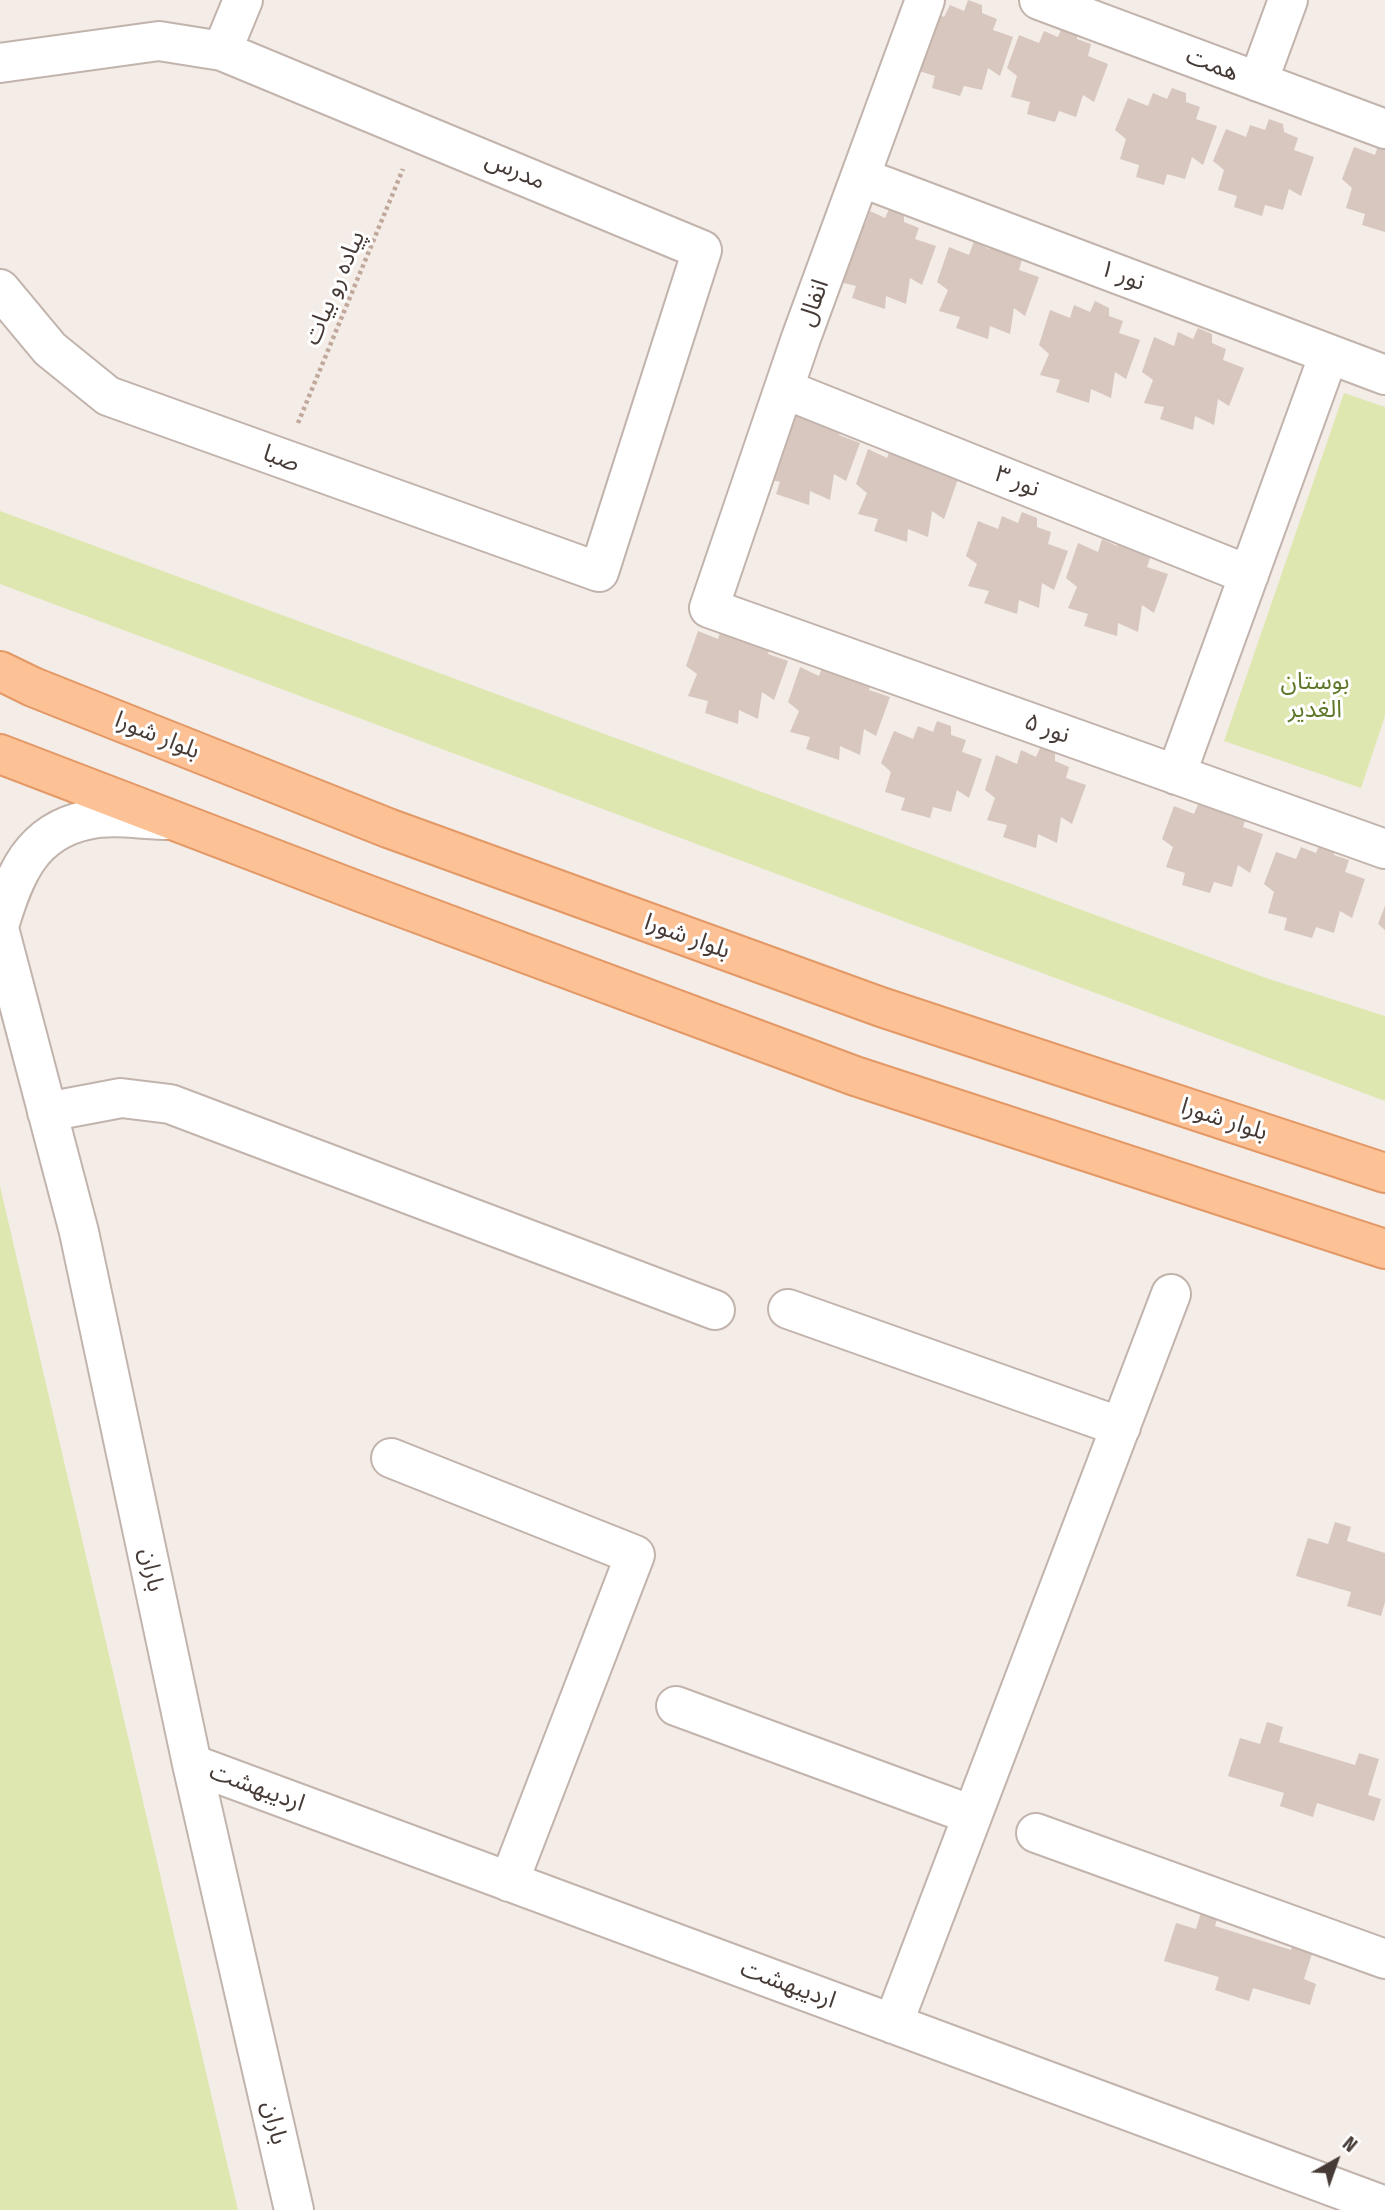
<!DOCTYPE html>
<html>
<head>
<meta charset="utf-8">
<style>
	body { margin:0 }
	#map { position:relative; width:1385px; height:2210px; overflow:hidden; background:#f3ece7; font-family:"Fira Sans Condensed",sans-serif }
	canvas { display:block }
	.north { position:absolute; left:1301px; top:2126px; width:70px; height:70px; -webkit-text-stroke:5px #fff; paint-order:stroke; rotate:40deg; font-size:19px; font-weight:700; line-height:28px; text-align:center; color:#463b36 }
	.north::after { content:''; display:block; margin:auto; width:24px; height:32px; background:#463b36; clip-path:polygon(50% 0,100% 100%,50% 72%,0 100%) }
</style>
</head>
<body>
<div id="map">
<canvas width="1385" height="2210"></canvas>
<div class="north">N</div>
</div>
<script>
const ctx = document.querySelector('canvas').getContext('2d');
ctx.lineJoin = 'round';
function fillPath(path, color) { ctx.fillStyle = color; ctx.fill(path, 'evenodd'); }
function strokePath(path, color, width, dash) { ctx.strokeStyle = color; ctx.lineWidth = width; ctx.lineCap = dash ? 'butt' : 'round'; ctx.setLineDash(dash || []); ctx.stroke(path); }
function drawText(font, color, halo, rows, align = 'center') {
  ctx.font = font + ' "Fira Sans Condensed","Noto Sans Arabic",sans-serif'; ctx.lineWidth = 6; ctx.setLineDash([]); ctx.textBaseline = 'middle'; ctx.strokeStyle = halo; ctx.fillStyle = color; for (const [text, x, y, turn = 0] of rows) {
    ctx.save(); ctx.translate(x, y); ctx.rotate((+turn || 0) * Math.PI / 180); ctx.textAlign = isNaN(turn) ? turn : align; if (halo) ctx.strokeText(text, 0, 0); ctx.fillText(text, 0, 0); ctx.restore();
  }
}
const green = new Path2D(`
	M1344,393L1385,407V716L1361,788L1224,741Z
	M0,511L1269,979L1385,1016V1101L0,584Z
	M0,1186L238,2210H0Z`);
const building = new Path2D(`
	M968,0L982,5V13L997,19L993,30L1013,37L1000,76L988,68L982,90L964,86L960,96L932,88L935,76L916,70L925,9L944,17L950,5L964,11Z
	M1063,25L1077,30V39L1091,44L1088,56L1108,64L1094,102L1083,95L1076,117L1059,111L1055,122L1027,114L1030,102L1011,97L1017,76L1007,68L1019,35L1039,43L1044,31L1058,37Z
	M1172,88L1186,93V102L1200,107L1196,119L1217,126L1203,165L1192,157L1185,179L1167,174L1164,185L1136,177L1139,165L1120,159L1126,139L1115,130L1128,98L1148,106L1153,93L1167,99Z
	M1269,119L1283,124L1284,132L1298,138L1294,150L1314,157L1301,196L1289,189L1283,210L1265,205L1262,216L1234,207L1237,196L1218,190L1224,170L1213,161L1226,129L1246,137L1250,125L1265,130Z
	M1379,143L1385,145V232L1362,225L1365,214L1346,208L1352,188L1342,179L1354,147L1375,155Z
	M890,207L904,214V222L919,228L915,239L936,246L922,285L910,278L906,304L886,296L885,309L852,298L856,286L836,281L850,220L865,225L870,211L885,218Z
	M993,238L1022,259L1019,270L1039,277L1025,316L1014,308L1010,334L990,326L988,339L956,328L960,317L939,311L948,290L937,282L949,247L969,255L974,241L989,249Z
	M1095,301L1109,308V316L1123,321L1119,333L1140,340L1126,379L1115,372L1111,398L1091,389L1089,403L1056,392L1060,380L1040,375L1049,354L1039,345L1050,310L1070,318L1074,305L1090,312Z
	M1198,328L1212,334V343L1226,349L1223,360L1244,368L1229,406L1218,399L1214,425L1195,416L1193,430L1160,419L1164,407L1144,403L1153,380L1142,372L1154,337L1174,346L1178,332L1193,339Z
	M794,407L843,424L839,435L860,443L846,481L834,474L830,500L810,491L809,505L776,494L780,482L760,477Z
	M892,444L940,461L937,473L958,479L944,519L932,511L928,537L908,529L907,542L874,531L878,519L858,514L867,493L856,484L868,449L887,458Z
	M1022,512L1037,518V527L1051,532L1048,544L1068,551L1054,590L1042,583L1039,608L1019,600L1017,614L984,603L989,591L968,586L977,564L966,556L978,521L998,529L1002,516L1018,523Z
	M1122,534L1151,555L1147,567L1168,574L1154,613L1142,605L1138,632L1118,623L1117,636L1084,626L1088,614L1068,608L1077,587L1066,578L1078,543L1098,552L1102,539L1117,546Z
	M722,626L771,643L768,654L788,661L774,700L762,692L758,719L739,710L738,724L705,713L708,701L688,696L697,674L686,666L698,631L718,639Z
	M824,662L872,679L869,690L890,697L876,736L864,729L860,755L840,746L839,760L806,749L810,737L790,732L799,711L788,702L800,667L819,676Z
	M937,721L951,726V735L966,740L962,752L982,759L969,798L957,790L951,812L933,807L930,818L901,810L905,798L885,792L891,772L881,763L894,731L913,739L918,726L933,732Z
	M1041,746L1055,752V761L1069,767L1066,778L1086,785L1072,824L1061,817L1057,843L1038,834L1036,848L1003,837L1007,825L987,820L995,798L985,790L996,755L1017,764L1021,750L1036,757Z
	M1199,802L1247,815L1243,827L1263,834L1250,873L1238,865L1232,887L1214,882L1210,893L1182,885L1185,873L1166,867L1173,847L1162,839L1174,806L1194,814Z
	M1321,841L1334,847V855L1349,860L1345,872L1365,879L1352,918L1340,911L1334,933L1316,927L1312,938L1284,930L1287,918L1268,913L1274,892L1264,884L1276,852L1296,859L1301,847L1316,853Z
	M1385,906V930L1378,924Z
	M1335,1522L1351,1527L1347,1541L1385,1553V1602L1381,1616L1347,1606L1351,1592L1296,1576L1308,1538L1328,1544Z
	M1267,1722L1283,1727L1279,1742L1355,1765L1359,1753L1379,1759L1368,1795L1381,1799L1374,1821L1317,1803L1313,1817L1280,1806L1284,1793L1228,1776L1240,1738L1260,1744Z
	M1203,1906L1219,1912L1215,1926L1291,1950L1295,1937L1315,1944L1304,1979L1316,1984L1310,2005L1253,1988L1249,2001L1215,1990L1219,1977L1164,1961L1176,1923L1196,1929Z`);
const path = new Path2D(`
	M298,423L403,169`);
const minor = new Path2D(`
	M925,0L801,338L709,608L1385,849
	M1039,0L1385,129
	M222,51L243,0
	M0,63L159,41L222,51L702,250L599,572L108,396L50,349L0,289
	M1258,82L1288,0
	M860,177L1385,375
	M784,389L1249,575
	M1176,775L1329,354
	M0,923C15,874 31,832 87,820C112,814 143,820 169,820
	M0,932L79,1232L192,1764L294,2210
	M47,1112L121,1098L170,1104L715,1310
	M788,1309L1121,1427
	M391,1458L635,1555L509,1882
	M676,1706L972,1815
	M192,1764L1385,2206
	M1036,1833L1385,1959
	M893,2024L1171,1294`);
const major = new Path2D(`
	M0,671L33,687L388,828L881,1007L1385,1173
	M0,754L363,893L855,1076L1385,1249`);
const streetNames = [
	["همت",1212,65,21],
	["مدرس",515,171,23],
	["نور ۱",1122,276,21],
	["پیاده رو بیات",335,288,-67],
	["انفال",814,303,-70],
	["صبا",281,459,20],
	["نور ۳",1017,482,22],
	["نور ۵",1047,729,20],
	["بلوار شورا",157,736,22],
	["بلوار شورا",687,937,20],
	["بلوار شورا",1224,1120,18],
	["باران",151,1570,78],
	["اردیبهشت",257,1788,20],
	["اردیبهشت",788,1985,20],
	["باران",274,2123,77]
];
const parkNames = [
	["بوستان",1315,682],
	["الغدیر",1315,710]
];
fillPath(green, '#dfe7b0');
fillPath(building, '#d8c7bf');
strokePath(minor, '#c2b4ac', 42);
strokePath(major, '#e39865', 42);
strokePath(path, '#c0a89b', 4.5, [3.5, 3.5]);
strokePath(minor, '#fff', 38);
strokePath(major, '#fdc196', 38);
drawText('24px', '#463b36', '#fff', streetNames);
drawText('24px', '#5e7729', '#fff', parkNames);
</script>
</body>
</html>
